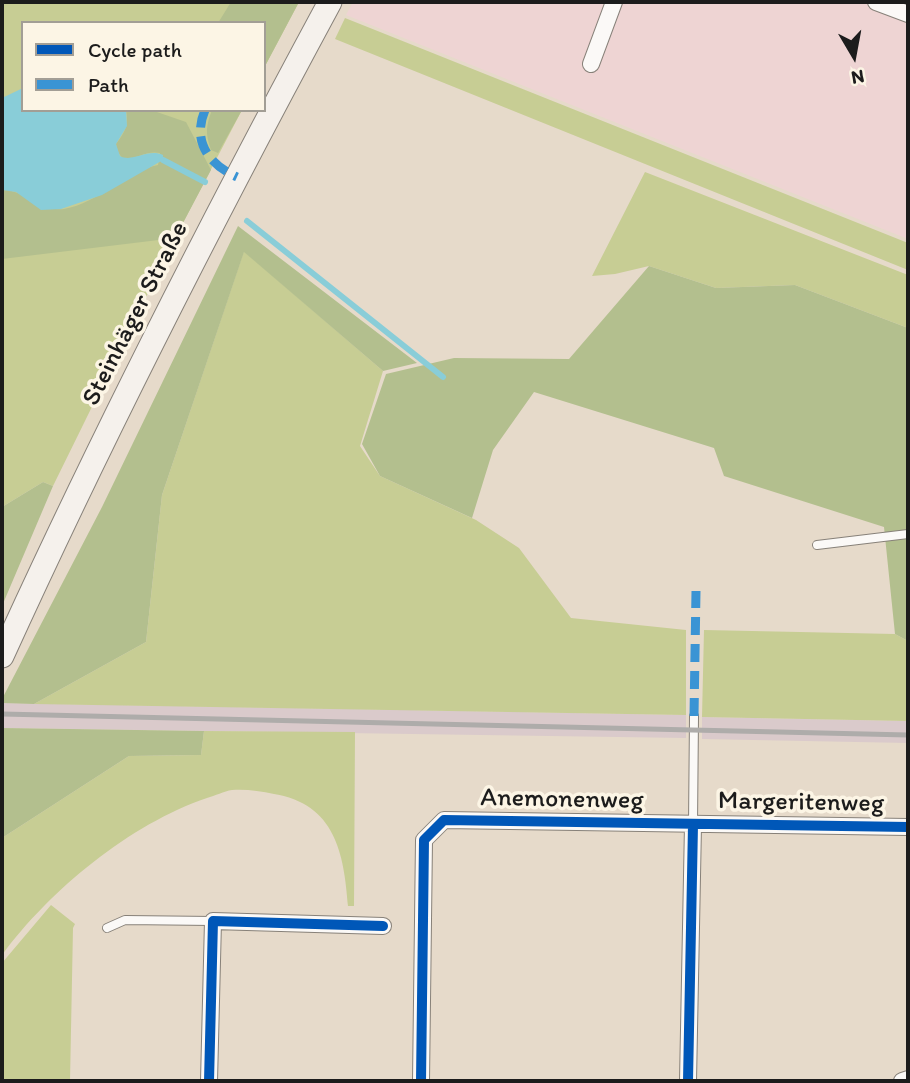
<!DOCTYPE html>
<html>
<head>
<meta charset="utf-8">
<style>
	body { margin:0 }
	#map { position:relative; width:910px; height:1083px; overflow:hidden; background:#e6daca; font-family:Itim,sans-serif }
	canvas { display:block }
	.frame { position:absolute; inset:0; border:4px solid #1c1c1c; pointer-events:none }
	.legend { position:absolute; left:21px; top:21px; width:245px; height:91px; box-sizing:border-box; background:#fcf5e5; border:2px solid #a29e95; margin:0; padding:9px 12px; list-style:none; font-size:21px; color:#1c1c1c }
	.legend li { display:flex; align-items:center; gap:14px; height:35px }
	.legend b { width:35px; border:2px solid #a29e95 }
	.north { position:absolute; left:819px; top:21px; width:70px; height:70px; -webkit-text-stroke:5px #fcf5e5; paint-order:stroke; rotate:170deg; font-size:19px; font-weight:700; line-height:28px; text-align:center; color:#1c1c1c }
	.north::after { content:''; display:block; margin:auto; width:24px; height:32px; background:#1c1c1c; clip-path:polygon(50% 0,100% 100%,50% 72%,0 100%) }
</style>
</head>
<body>
<div id="map">
<canvas width="910" height="1083"></canvas>
<div class="frame"></div>
<ul class="legend">
<li><b style="height:9px;background:#0057b8"></b>Cycle path</li>
<li><b style="height:9px;background:#3a94d4"></b>Path</li>
</ul>
<div class="north">N</div>
</div>
<script>
const ctx = document.querySelector('canvas').getContext('2d');
ctx.lineJoin = 'round';
function fillPath(path, color) { ctx.fillStyle = color; ctx.fill(path, 'evenodd'); }
function strokePath(path, color, width, dash) { ctx.strokeStyle = color; ctx.lineWidth = width; ctx.lineCap = dash ? 'butt' : 'round'; ctx.setLineDash(dash || []); ctx.stroke(path); }
function drawText(font, color, halo, rows, align = 'center') {
  ctx.font = font + ' Itim,sans-serif'; ctx.lineWidth = 7; ctx.setLineDash([]); ctx.textBaseline = 'middle'; ctx.strokeStyle = halo; ctx.fillStyle = color; for (const [text, x, y, turn = 0] of rows) {
    ctx.save(); ctx.translate(x, y); ctx.rotate((+turn || 0) * Math.PI / 180); ctx.textAlign = isNaN(turn) ? turn : align; if (halo) ctx.strokeText(text, 0, 0); ctx.fillText(text, 0, 0); ctx.restore();
  }
}
const built = new Path2D(`
	M353,2H908V239L346,15Z`);
const industrial = new Path2D(`
	M2,703L353,709L686,715V738L2,728Z
	M702,717L908,721V743L702,739Z`);
const green = new Path2D(`
	M2,2H299L264,68V23H23V110H242L175,238L53,486L43,482L2,507Z
	M345,18L908,243V270L335,39Z
	M645,172L908,275V328L795,285L716,288L649,266L615,274L592,276Z
	M244,251L383,371L360,446L380,476L476,520L519,548L571,618L686,630V715L34,704L146,642L162,495Z
	M704,630L895,634L908,641V721L702,717Z
	M204,731L355,732L354,906H348C344,853 335,804 274,794C260,791 246,789 232,790C224,791 215,796 207,798C130,824 50,890 2,955V838L129,756L201,755Z
	M51,905L75,924L73,928L70,1081H2V963Z`);
const forest = new Path2D(`
	M231,2H299L264,68V23H218Z
	M126,110H151L186,122L211,170L175,238L2,259V190C23,189 41,212 64,209C99,203 124,172 158,165L160,153C146,150 136,160 123,159L117,151L116,144C125,132 129,125 126,110Z
	M212,110H242L218,153L211,150C205,133 206,126 212,110Z
	M238,226L417,363L383,371L244,252L162,495L146,642L34,704L2,703V699L102,507Z
	M649,266L716,288L795,285L908,328V641L895,634L884,527L724,476L714,448L534,392L493,450L472,518L380,476L362,444L386,374L454,358L569,359Z
	M43,482L53,486L2,606V507Z
	M2,728L204,731L201,755L129,756L2,838Z`);
const water = new Path2D(`
	M23,88V110H126L127,126L116,144L120,156C133,163 147,148 163,155V160L102,195L61,209L41,210L16,192L2,190V98Z`);
const stream = new Path2D(`
	M163,160L205,182
	M247,221L443,377`);
const service = new Path2D(`
	M817,545L908,534
	M693,825L694,716
	M107,928L125,920L213,921`);
const minor = new Path2D(`
	M876,2L908,14
	M591,64L614,2
	M209,1081L213,921L383,926
	M421,1081L424,840L444,820L908,827
	M688,1081L693,825
	M902,1081L908,1079`);
const secondary = new Path2D(`
	M2,656C103,434 214,217 330,2`);
const rail = new Path2D(`
	M2,714L908,735`);
const quiet = new Path2D(`
	M205,110C192,141 208,164 237,177
	M694,716L696,591`);
const cycleway = new Path2D(`
	M209,1081L213,921L383,926
	M421,1081L424,840L444,820L908,827
	M688,1081L693,825`);
const streetNames = [
	["Steinhäger Straße",136,314,-63],
	["Anemonenweg",562,800,1],
	["Margeritenweg",801,803,1]
];
fillPath(built, '#eed4d3');
fillPath(industrial, '#dacacb');
fillPath(green, '#c7cd94');
fillPath(forest, '#b3bf8e');
fillPath(water, '#89cdd8');
strokePath(stream, '#89cdd8', 6);
strokePath(service, '#878179', 10);
strokePath(minor, '#878179', 18);
strokePath(secondary, '#878179', 25);
strokePath(service, '#fbf9f7', 8);
strokePath(minor, '#fbf9f7', 16);
strokePath(secondary, '#f5f1ec', 23);
strokePath(rail, '#aeacaa', 5);
strokePath(quiet, '#3a94d4', 9, [18, 9]);
strokePath(cycleway, '#0057b8', 10);
drawText('26px', '#1c1c1c', '#fcf5e5', streetNames);
</script>
</body>
</html>
